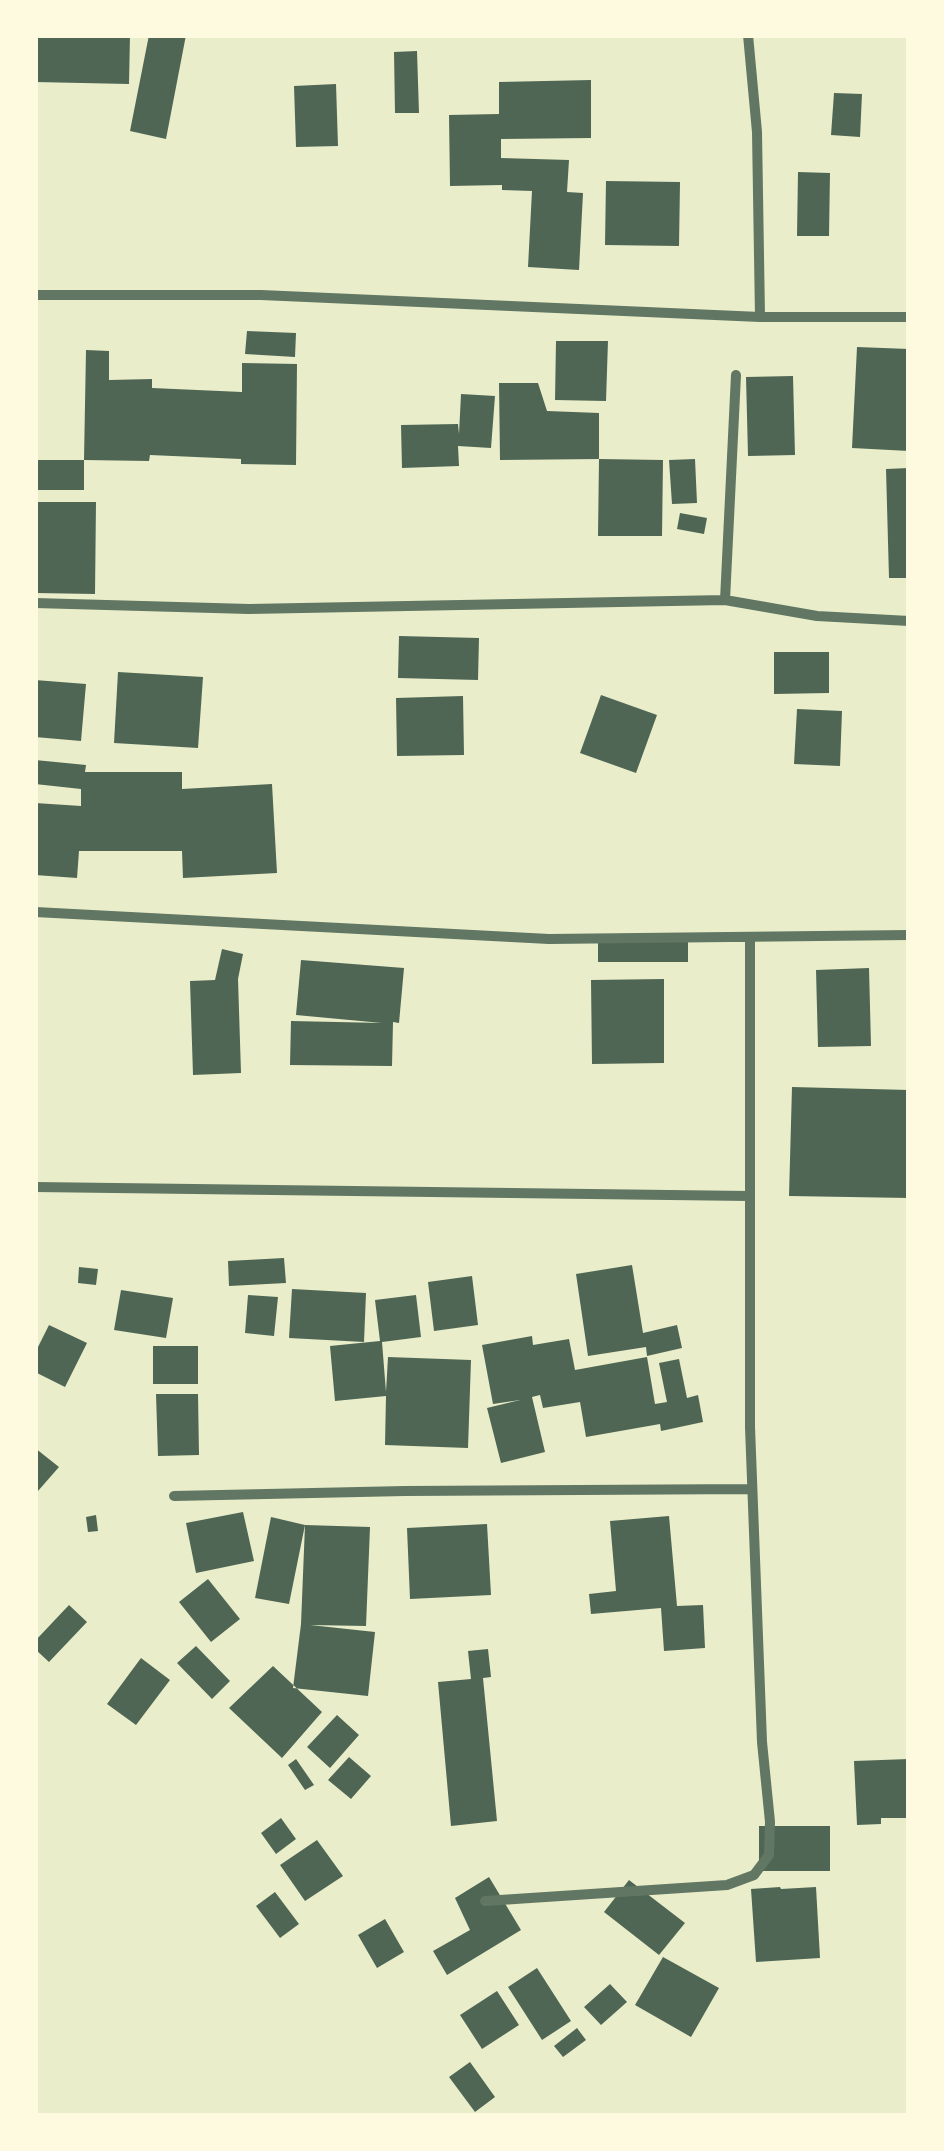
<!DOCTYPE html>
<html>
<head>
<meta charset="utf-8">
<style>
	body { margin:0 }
	#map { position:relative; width:944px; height:2151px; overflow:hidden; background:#e9edc9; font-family:Lora,serif }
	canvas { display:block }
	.frame { position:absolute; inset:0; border:38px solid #fefae0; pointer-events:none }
</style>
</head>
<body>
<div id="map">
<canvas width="944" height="2151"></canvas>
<div class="frame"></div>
</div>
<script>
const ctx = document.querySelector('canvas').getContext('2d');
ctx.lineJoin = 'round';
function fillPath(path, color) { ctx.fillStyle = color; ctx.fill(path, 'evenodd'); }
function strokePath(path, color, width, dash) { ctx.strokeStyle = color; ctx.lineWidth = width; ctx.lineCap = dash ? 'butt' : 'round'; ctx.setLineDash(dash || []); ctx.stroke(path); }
const building = new Path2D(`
	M35,35H130L129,84L35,82Z
	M149,35H186L166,139L130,131Z
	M417,51L419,113H395L394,52Z
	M591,80V138L501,139V158L569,160L567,192L583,193L579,270L528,267L532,191L502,190V185L450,186L449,115L499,114V82Z
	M336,84L338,146L296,147L294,86Z
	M834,93L862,94L860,137L831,135Z
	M798,172L830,173L829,236H797Z
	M606,181L680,182L679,246L605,245Z
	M247,331L296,333L295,357L245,354Z
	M556,341H608L606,401L555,400Z
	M857,347L909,349V451L852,448Z
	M86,350L109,351V380L152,379V388L242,392V363L297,364L296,465L241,464V459L150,455L149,461L84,460Z
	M793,376L795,455L748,456L746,377Z
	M499,383H538L547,411L599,413V459L500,460Z
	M461,394L495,396L491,448L458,446L459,466L402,468L401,425L458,424L459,434Z
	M599,459L663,460L662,536H598Z
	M695,459L697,503L672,504L669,460Z
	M37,460H84V490H37Z
	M909,468V578H889L886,469Z
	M35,502H96L95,594L35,593Z
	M680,513L707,518L704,534L677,529Z
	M399,636L479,638L478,680L398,678Z
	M774,652H829V693L774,694Z
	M118,672L203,677L198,748L114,743Z
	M35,680L86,684L81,741L35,737Z
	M601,695L657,715L636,773L580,753Z
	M463,696L464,755L397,756L396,698Z
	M797,709L842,711L840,766L794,764Z
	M35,760L86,765L85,772H182V789L272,784L277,873L183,878L182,851H79L77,878L35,875V803L81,806V789L35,784Z
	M598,939L688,940V962H598Z
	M222,949L243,954L238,979L241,1073L193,1075L190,981L215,980Z
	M301,960L404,968L399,1023L393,1022L392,1066L290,1065L291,1021L382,1023L296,1015Z
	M869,968L871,1046L818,1047L816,970Z
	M664,979V1063L592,1064L591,980Z
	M792,1087L909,1090V1198L789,1196Z
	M284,1258L286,1283L229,1286L228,1261Z
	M632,1265L643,1333L677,1325L682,1348L647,1356L646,1347L588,1356L576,1274Z
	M79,1267L98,1269L96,1285L78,1283Z
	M472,1276L478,1325L434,1331L428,1282Z
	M292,1289L366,1293L364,1342L289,1338Z
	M121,1290L173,1298L166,1338L114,1330Z
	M248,1295L278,1297L274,1336L245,1333Z
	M416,1295L421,1337L382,1342L386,1392L388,1357L471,1360L468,1448L385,1445L386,1396L335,1401L330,1346L380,1341L375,1300Z
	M49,1325L87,1343L65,1387L35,1372V1353Z
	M532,1336L533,1345L569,1339L575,1370L647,1357L655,1404L667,1402L659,1363L679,1359L687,1398L698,1395L703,1422L661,1431L660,1424L586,1437L580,1402L543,1408L540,1395L532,1397L545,1452L501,1463L487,1408L520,1400L493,1404L482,1345Z
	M153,1346H198V1384H153Z
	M156,1394H198L199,1455L158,1456Z
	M35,1448L59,1467L38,1491L35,1488Z
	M243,1512L254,1561L196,1573L186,1523Z
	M96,1515L98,1531L88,1532L86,1517Z
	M669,1516L677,1606L703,1605L705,1648L664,1651L661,1608L591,1614L589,1594L616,1591L610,1521Z
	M271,1517L305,1525L289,1604L255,1598Z
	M487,1524L491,1595L410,1599L407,1528Z
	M305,1525L370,1527L366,1626L310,1625L375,1632L368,1696L293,1688L301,1624Z
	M208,1579L240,1619L211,1642L179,1602Z
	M69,1605L87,1622L49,1662L35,1649V1641Z
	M196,1646L230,1681L212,1699L177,1663Z
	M488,1649L491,1677L483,1678L497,1821L451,1826L438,1682L471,1679L468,1651Z
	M141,1658L170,1680L136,1725L107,1704Z
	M273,1666L322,1712L282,1758L229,1708Z
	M337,1715L359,1735L330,1768L307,1747Z
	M349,1757L371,1776L351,1799L328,1780Z
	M296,1759L314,1785L305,1790L288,1765Z
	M909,1759V1818H881V1824L857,1825L854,1761Z
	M281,1818L296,1839L276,1854L261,1833Z
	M759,1826H830V1871H759Z
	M317,1840L343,1876L305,1901L280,1865Z
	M489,1877L521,1930L447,1975L433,1951L470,1930L455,1898Z
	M629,1880L685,1923L659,1955L604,1912Z
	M780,1887L781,1889L816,1887L820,1958L756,1962L751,1889Z
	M275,1892L299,1924L280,1938L256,1906Z
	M385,1919L404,1952L377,1968L358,1935Z
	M663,1957L719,1988L691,2037L635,2005Z
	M537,1968L571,2021L542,2040L508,1987Z
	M610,1984L627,2002L601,2025L584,2007Z
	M497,1991L519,2025L482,2049L460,2015Z
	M577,2028L586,2040L563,2057L554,2046Z
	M470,2062L495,2097L475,2112L449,2077Z`);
const minor = new Path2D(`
	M748,35L757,132L760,317
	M35,295H261L760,317H909
	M725,600L736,375
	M35,603L249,609L725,600L817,616L909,621
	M35,912L549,939L909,935
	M35,1187L749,1196
	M174,1496L405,1491L752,1489
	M485,1901L727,1885L754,1875L769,1855L770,1822L762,1742L750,1427V937`);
fillPath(building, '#4f6655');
strokePath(minor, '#617663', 10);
</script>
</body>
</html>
